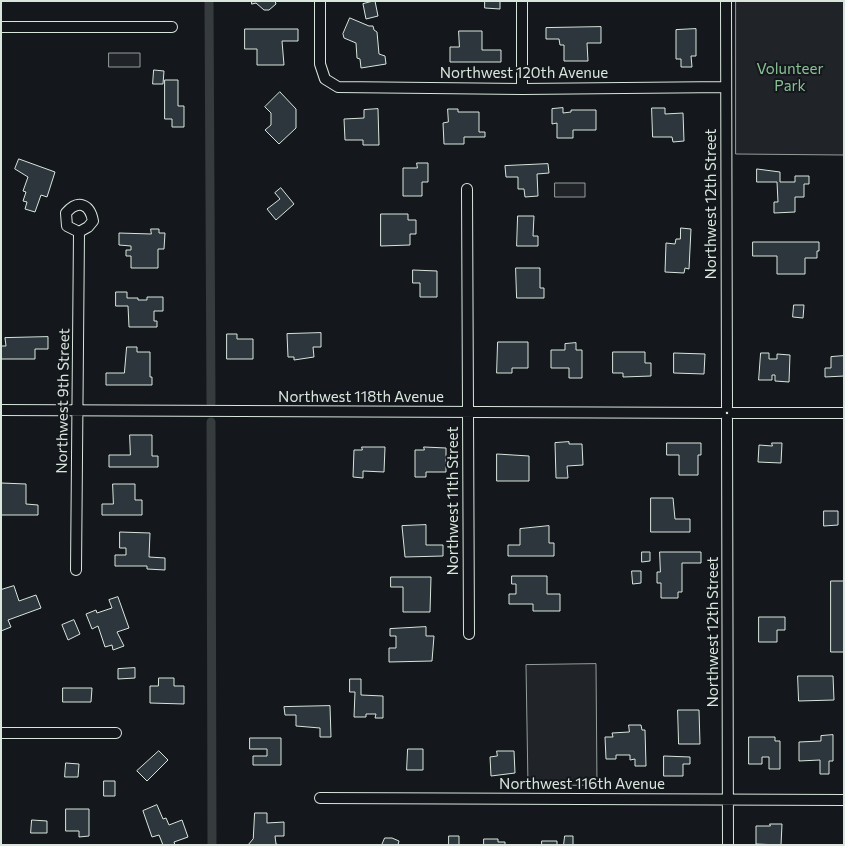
<!DOCTYPE html>
<html>
<head>
<meta charset="utf-8">
<style>
	body { margin:0 }
	#map { position:relative; width:845px; height:846px; overflow:hidden; background:#14181c; font-family:Commissioner,sans-serif }
	canvas { display:block }
	.frame { position:absolute; inset:0; border:2px solid #d8e6dc; pointer-events:none }
</style>
</head>
<body>
<div id="map">
<canvas width="845" height="846"></canvas>
<div class="frame"></div>
</div>
<script>
const ctx = document.querySelector('canvas').getContext('2d');
ctx.lineJoin = 'round';
function fillPath(path, color) { ctx.fillStyle = color; ctx.fill(path, 'evenodd'); }
function strokePath(path, color, width, dash) { ctx.strokeStyle = color; ctx.lineWidth = width; ctx.lineCap = dash ? 'butt' : 'round'; ctx.setLineDash(dash || []); ctx.stroke(path); }
function drawText(font, color, halo, rows, align = 'center') {
  ctx.font = font + ' Commissioner,sans-serif'; ctx.lineWidth = 4; ctx.setLineDash([]); ctx.textBaseline = 'middle'; ctx.strokeStyle = halo; ctx.fillStyle = color; for (const [text, x, y, turn = 0] of rows) {
    ctx.save(); ctx.translate(x, y); ctx.rotate((+turn || 0) * Math.PI / 180); ctx.textAlign = isNaN(turn) ? turn : align; if (halo) ctx.strokeText(text, 0, 0); ctx.fillText(text, 0, 0); ctx.restore();
  }
}
const green = new Path2D(`
	M736,1H844V155L736,154Z
	M109,53H140V67H109Z
	M555,183H585V197H555Z
	M596,664L597,785L528,786L526,665Z`);
const canal = new Path2D(`
	M209,1L211,403
	M211,422L212,845`);
const building = new Path2D(`
	M252,1H275L276,4L269,10H264L256,3L252,4Z
	M375,1L378,16L366,19L363,4Z
	M485,1H500V9L485,8Z
	M350,18L369,26H373L374,30L377,32L379,54L385,56L386,64L361,68L360,59L357,58L356,43L344,38L343,34Z
	M601,27V43H587L588,61H564V45H560L559,39H546V28Z
	M245,29H298V41H282L284,65H257V49H245Z
	M696,29V56H691L692,67H681V59H676V30Z
	M459,31H482V50H501V62H450V47H459Z
	M154,70L164,71L163,84H153Z
	M165,80H178V106H184V127H172V119H165Z
	M280,92L296,109V128L279,144L265,130L271,125V113L265,107Z
	M563,108V113L571,112V110H596V130H573V138H557V123L552,124V109Z
	M652,108H665V114L683,113L684,141L673,142L672,137H653Z
	M378,109L379,145H363V140H345L344,119L364,118V110Z
	M448,109H458V112H479V132H485V137H464V144H444L443,123L448,122Z
	M19,159L55,172L47,197L41,195L35,212L25,209L27,202L23,201L26,192L23,191L28,177L15,169Z
	M417,163H428V182H422V196H403V168H417Z
	M548,164L549,173L537,174L538,196L525,197L524,189H518V177H506L505,166Z
	M757,169L780,172V182H795V176H809V184H804V197H795V212L774,213V202H778L777,182H757Z
	M281,188L294,204L276,220L267,209L280,199L275,193Z
	M381,214H408V220H416V234H410V245L381,246Z
	M518,216H534L533,236H538V246H517Z
	M681,228L691,229L689,269L685,268L684,273L665,272L666,243L675,244L676,239H680Z
	M151,229H159V233H165L164,249H158V268H131V256H126V250H131V246L119,245V233L151,234Z
	M753,242H819V251H817V258H805V274H777V256H753Z
	M516,268H540V288H544V298H517Z
	M413,270L437,271V297H420V283H413Z
	M116,292H127V298H138V300H147V297H163V311H154V321H157V327H129L128,306H116Z
	M794,305H804L803,318L793,317Z
	M321,333V347H313L314,357L294,360V357H288L287,334Z
	M227,334H237V339H253V359H227Z
	M48,337V349H35V359H1V346H6L5,338Z
	M498,342H528V368H512V373H497Z
	M576,343V350H582V378H569V368H551V350H565V344Z
	M127,347H137V352H150V377H152V385H106V373H124Z
	M613,352H645V363H651V376L623,377V373H613Z
	M674,353L705,354L704,374L674,373Z
	M761,353H769V359H777V354L790,355L789,382L775,381V375H772V380H759Z
	M844,356V376L825,377V368H831V357Z
	M130,435H152V456H158V467H109V455H130Z
	M569,442V444H582L583,465L567,466L568,478H556L555,443Z
	M667,443H701V455H698V475H679V455H667Z
	M772,443H782L781,463L758,462L759,445L772,446Z
	M362,447H385L384,472L363,471V478L353,477L354,450H362Z
	M424,447L446,448V472H426V477H415V450H424Z
	M497,454L529,456V481H497Z
	M1,483L26,484V504L38,505V515H1Z
	M113,484H135V500H142V515H102V504H113Z
	M651,498H673L675,519H690V532H651Z
	M824,511H838V525L824,526Z
	M426,525V545H443V556L405,557L402,526Z
	M549,526V543H554V556H508V545H520V529Z
	M120,532L150,533L149,557L165,558V570L147,569V566H115V555H126V548H120Z
	M642,552H650V561L642,562Z
	M660,552H701V563H682V592H678V598H661V583H657V572H660Z
	M632,571H641V583L633,584Z
	M512,576H547V594H560V611H533V604H509V594H516V584H512Z
	M391,577H431L430,612H403V587H391Z
	M831,581H844V652H831Z
	M14,586L19,601L36,595L41,608L8,620L11,627L1,631V590Z
	M118,597L129,628L117,632L124,646L113,650L112,645L105,647L98,626L92,629L86,614L96,610L97,613L112,608L109,600Z
	M759,617H785V630H777V642H759Z
	M74,620L80,634L68,640L62,625Z
	M426,627V636H434L432,661L389,662V648H396V636H390V629Z
	M135,668V678L118,679V669Z
	M798,676H833L834,700L799,701Z
	M159,678H174V686H184V704L150,703V686H158Z
	M350,679H361V695L383,696V718H375L376,714H366V717H354L355,692H350Z
	M63,688H92L91,702H63Z
	M330,706L331,737H320V728L296,726V715H285L284,707Z
	M678,710H699L700,744H679Z
	M629,725H641L642,730H645L646,766H635V759L630,760V755H616V759H606L605,737H613L612,733L629,732Z
	M833,735V761H829V774H820V760L799,761V742L821,741V736Z
	M749,737H775V741H780V769H769V757H762V764H749Z
	M250,738H281V765H253V756H267V749H250Z
	M408,749H423V770H407Z
	M159,751L168,760L147,781L137,771Z
	M497,751H514L515,773L491,776L490,757L497,756Z
	M664,756L690,757V764H683V776H664Z
	M66,763L79,764L78,777H65Z
	M104,781H115V796H104Z
	M157,805L163,819L166,818L169,825L182,820L188,837L174,842L175,845H163L159,835L152,837L143,811Z
	M66,809H89V836L79,837V831H66Z
	M255,813H267V823L284,822V836H275L276,844L280,845H248L253,839Z
	M32,820L47,821V833H31Z
	M770,824H782L781,845L756,844V826H770Z
	M449,836H459V845H449Z
	M565,836H573V845H564Z
	M385,838H392L399,841L398,845H382Z
	M484,839H498V842H505V845H484Z
	M542,841H557V845H542Z`);
const minor = new Path2D(`
	M320,1V64L325,79L338,87L522,89L726,87
	M726,1L727,407
	M1,27H172
	M522,89V1
	M467,189L469,634
	M1,410L721,413
	M733,413H844
	M727,419L728,845
	M76,570L79,232L88,227L93,221C90,204 78,199 66,213L67,226L79,232
	M1,733H116
	M320,798L844,800`);
const parkNames = [
	["Volunteer",790,69],
	["Park",790,86]
];
const streetNames = [
	["Northwest 120th Avenue",524,73],
	["Northwest 12th Street",711,204,-90],
	["Northwest 118th Avenue",361,397],
	["Northwest 9th Street",63,401,-89],
	["Northwest 11th Street",453,501,-90],
	["Northwest 12th Street",713,632,-90],
	["Northwest 116th Avenue",582,784]
];
fillPath(green, '#202428');
strokePath(green, '#939e99', 1);
strokePath(canal, '#363b3e', 9);
fillPath(building, '#2c363c');
strokePath(building, '#d8e6dc', 1);
strokePath(minor, '#d8e6dc', 12);
strokePath(minor, '#14181c', 10);
drawText('15px', '#8ac095', '#14181c', parkNames);
drawText('15px', '#d8e6dc', '#14181c', streetNames);
</script>
</body>
</html>
